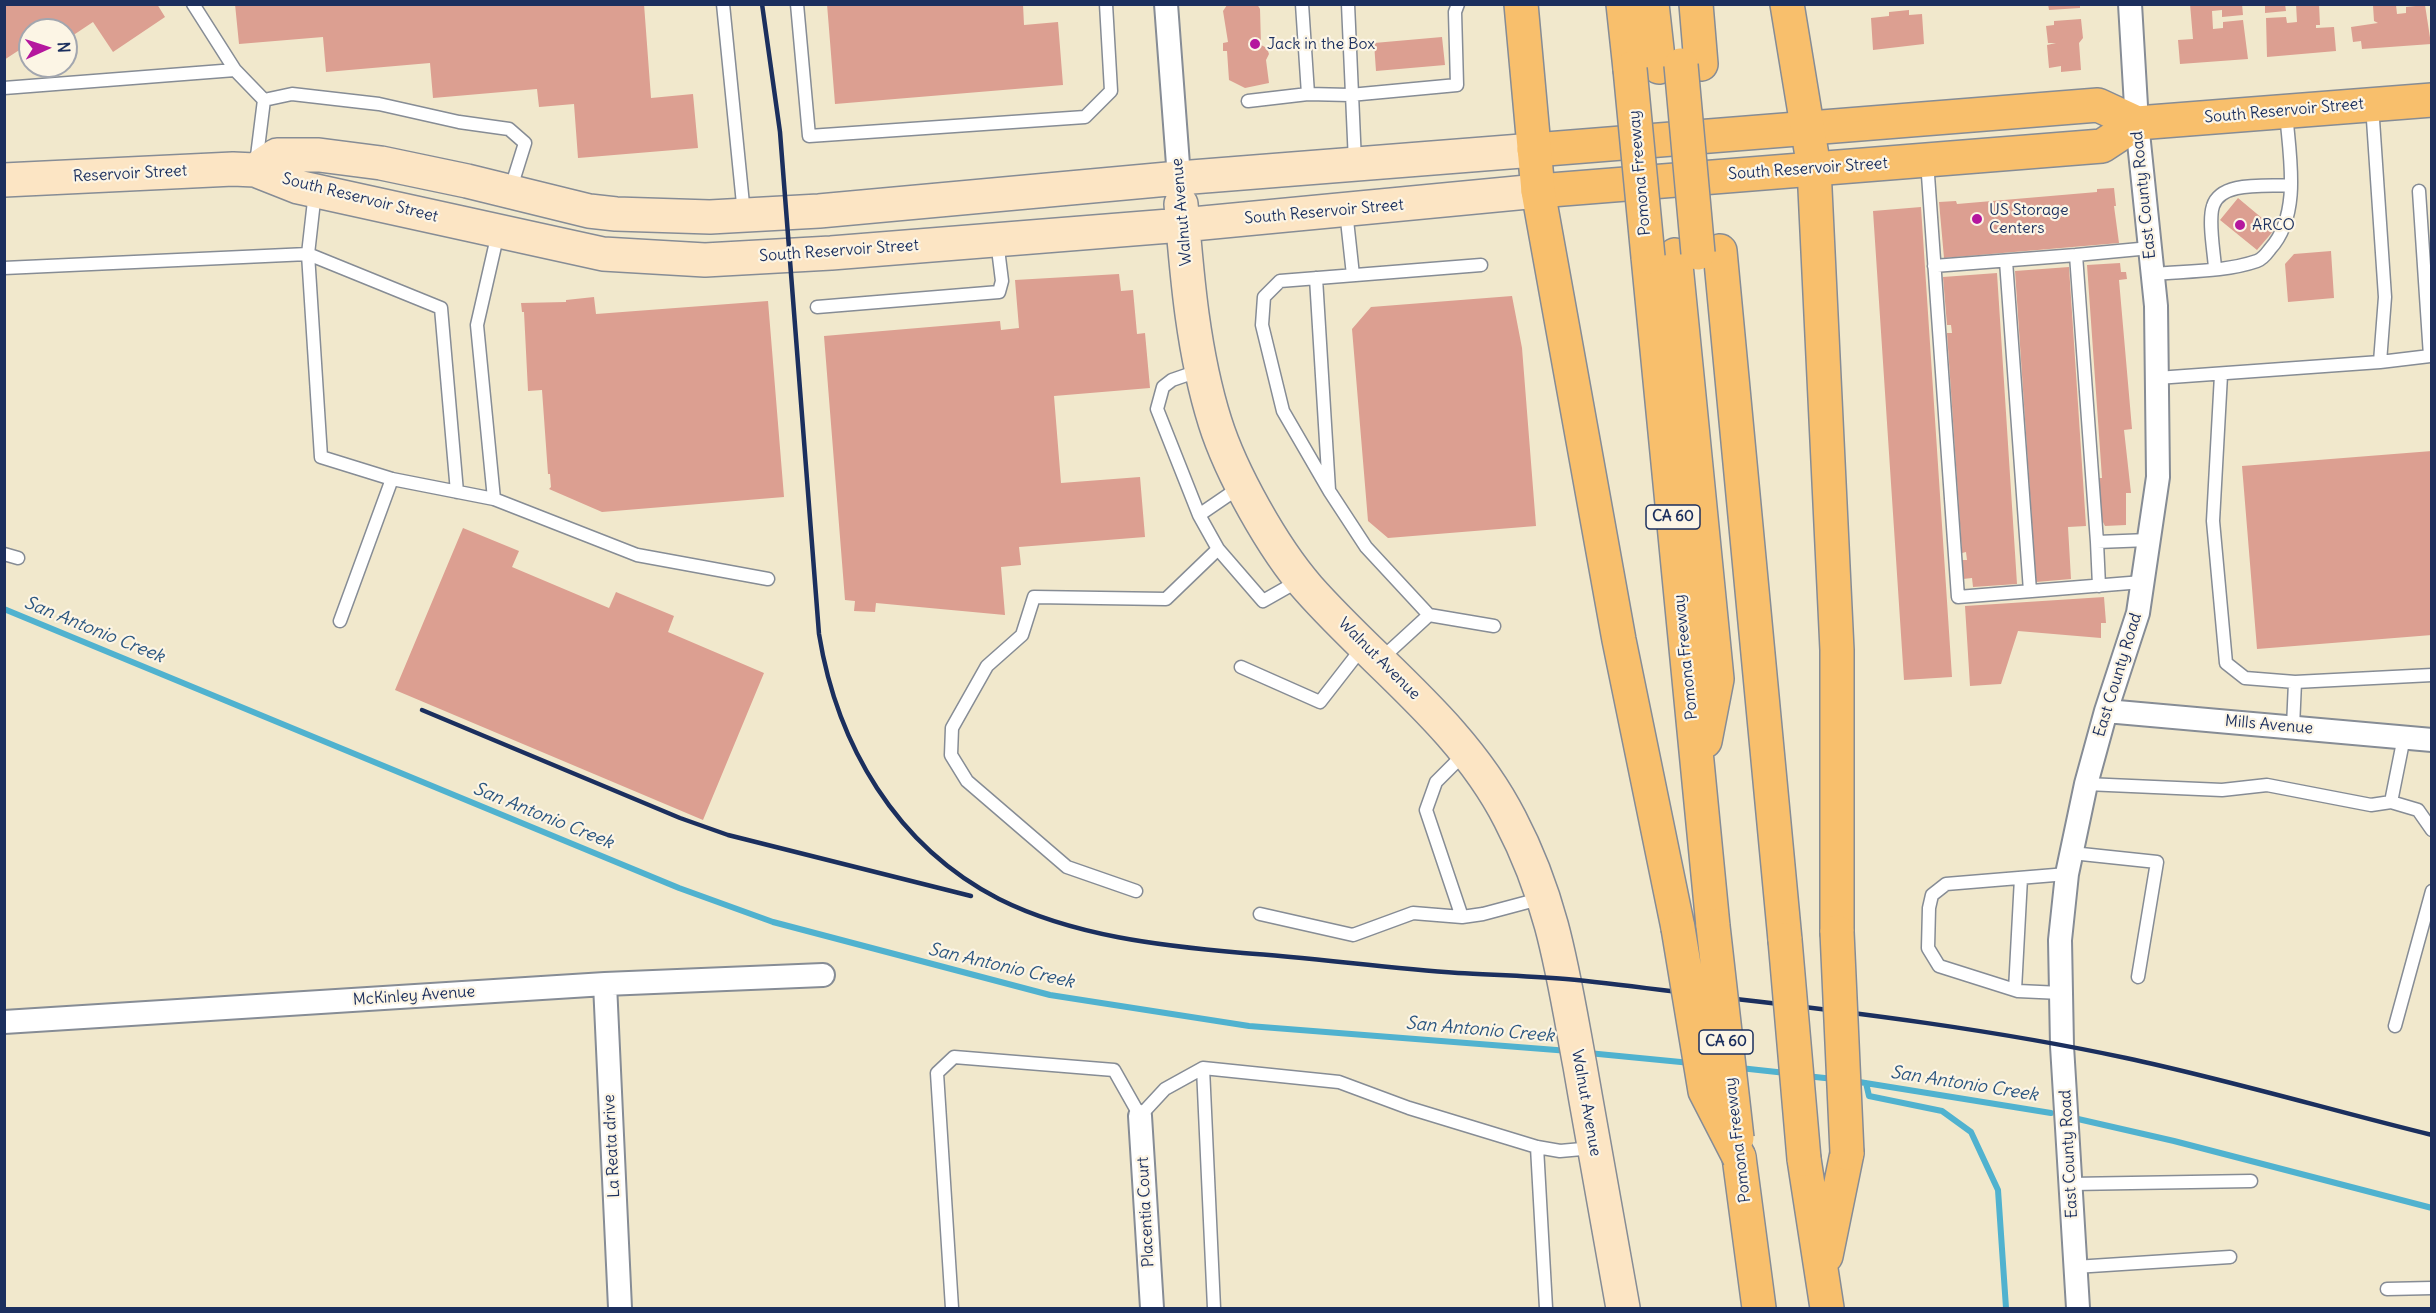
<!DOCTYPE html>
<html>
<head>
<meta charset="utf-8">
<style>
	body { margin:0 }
	#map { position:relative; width:2436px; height:1313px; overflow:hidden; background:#f1e8cc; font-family:Delius,sans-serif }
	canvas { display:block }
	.frame { position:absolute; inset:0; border:6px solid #1b2f5e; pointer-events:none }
	.north { position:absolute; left:18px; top:18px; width:60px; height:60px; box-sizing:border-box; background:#fcf5e5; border:2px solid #a2a6af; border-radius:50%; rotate:87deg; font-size:16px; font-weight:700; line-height:24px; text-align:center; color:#1b2f5e }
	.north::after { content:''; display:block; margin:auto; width:21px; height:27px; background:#b5179e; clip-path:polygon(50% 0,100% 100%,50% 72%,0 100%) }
</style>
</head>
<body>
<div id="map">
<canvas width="2436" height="1313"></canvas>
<div class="frame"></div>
<div class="north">N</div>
</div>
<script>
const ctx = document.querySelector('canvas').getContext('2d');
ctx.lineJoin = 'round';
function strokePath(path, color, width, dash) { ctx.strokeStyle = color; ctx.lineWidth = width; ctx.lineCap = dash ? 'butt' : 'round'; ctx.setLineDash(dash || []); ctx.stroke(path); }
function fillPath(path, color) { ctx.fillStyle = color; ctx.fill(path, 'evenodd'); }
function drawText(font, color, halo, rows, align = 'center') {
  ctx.font = font + ' Delius,sans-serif'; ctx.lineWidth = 4.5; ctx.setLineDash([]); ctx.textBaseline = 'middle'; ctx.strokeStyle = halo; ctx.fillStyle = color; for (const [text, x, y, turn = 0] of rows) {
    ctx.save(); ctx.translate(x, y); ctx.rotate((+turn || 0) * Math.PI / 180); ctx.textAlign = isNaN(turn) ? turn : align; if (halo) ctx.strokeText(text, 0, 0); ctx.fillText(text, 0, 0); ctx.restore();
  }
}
const stream = new Path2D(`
	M4,609L679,888L773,922L1050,995L1249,1026L1569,1051
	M1588,1053L1691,1063
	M1740,1068L1786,1073
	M1806,1076L1834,1079
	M1853,1081L2051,1113
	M1866,1083L1869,1096L1942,1111L1971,1132L1998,1190L2006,1308
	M2078,1119L2174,1141L2432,1208`);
const building = new Path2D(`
	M4,4H157L165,17L113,52L93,22L66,40V30H30V43L4,60Z
	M235,4H644L651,98L693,94L698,148L578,158L574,104L539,107L537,89L433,98L430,63L326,72L323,37L239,44Z
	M827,4H1023L1024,25L1058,22L1063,85L835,104Z
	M1257,4L1260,9L1261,45L1267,48L1269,54L1266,60L1269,83L1245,88L1229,80L1227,51H1223V43L1228,42L1223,11L1227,5Z
	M2048,4H2080V8L2049,10Z
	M2190,4H2242L2243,15L2222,17V10L2212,11L2213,29L2223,28V22L2243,20L2248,59L2180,64L2178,40L2193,39Z
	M2265,4H2285L2286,11L2265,13Z
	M2296,4H2319L2320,25H2316V28L2334,27L2336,51L2267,57L2266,18L2286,17L2287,23L2297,22Z
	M2373,5H2396L2397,14L2406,13V7L2425,5L2431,44L2362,49L2361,41L2353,42L2351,27L2378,23L2374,21Z
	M1909,10V15L1922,14L1924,44L1873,50L1871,18L1889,16V12Z
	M2081,19L2083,38L2079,43L2081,70L2061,72V66L2049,68L2047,45L2056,43H2048L2046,26L2054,25V21Z
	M1442,37L1445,65L1376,71L1374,43Z
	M2114,188L2116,206H2114L2119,243L1944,258L1939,202L1956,201L1957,204L2097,192V189Z
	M2238,198L2275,229L2257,250L2220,220Z
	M1921,207L1952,677L1904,680L1873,211Z
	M2331,251L2334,298L2288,302L2285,264L2294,254Z
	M2120,263L2121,272H2126L2127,279L2119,280L2132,429L2124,430L2131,493H2126V525L2105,526L2102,520L2099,478H2102L2087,265Z
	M2069,267L2086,526L2068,527L2071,579L2036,582L2015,271Z
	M1997,273L2017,584L1973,587L1972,578L1963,579L1962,560H1967L1966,552L1962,553L1947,333H1952L1951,325H1947L1943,277Z
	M1119,274L1121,291L1133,290L1137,334L1145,333L1150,388L1054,396L1061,483L1140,477L1145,537L1019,547L1021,565L1001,567L1005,615L876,603L875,612L854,611L855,601L845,600L824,336L1000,321L1001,330L1019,328L1015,280Z
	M1512,296L1522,348L1536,526L1388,538L1368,521L1352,329L1371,307Z
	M594,297L596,314L768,301L784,497L602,512L549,489L551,487L550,474H548L542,390L528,391L524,312H522L521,303L566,302V300Z
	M2432,451V635L2257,649L2242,466Z
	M463,528L519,551L512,567L609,608L616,592L674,616L668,632L764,673L703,820L395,690Z
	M2104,597L2106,623H2101V638L2018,631L2001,684L1970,686L1965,606Z`);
const lane = new Path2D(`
	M193,4L235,70L264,100L256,164
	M723,4L744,214
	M797,4L809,136L1085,117L1111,91L1106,4
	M1348,4L1355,162
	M4,88L235,70
	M1308,94L1350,95L1457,85L1455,12L1458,4
	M264,100L292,94L379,104L459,122L509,129L525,143L510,191
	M1248,101L1308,94L1302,4
	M1927,161L1958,597L2142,582
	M315,192L308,254L321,457L392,479L494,499L637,555L768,579
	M1346,211L1353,275
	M2006,261L2030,591
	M1934,266L2076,255
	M4,268L308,254L441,308L457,492
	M2215,268C2214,252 2208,221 2213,206C2221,180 2268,187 2290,185
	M2153,274C2186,271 2225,272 2257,261C2263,259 2267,253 2270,249C2302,214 2289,154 2286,112
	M1316,278L1329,490
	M817,307L999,292L1002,281L997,241
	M2380,362L2430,356L2419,191
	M1201,370L1172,380L1163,387L1157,409L1199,515L1240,487
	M2221,375L2213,521L2226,663L2245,678L2295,682L2432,675
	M2157,378L2380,362L2385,297L2372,105
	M494,499L477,325L498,233
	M2149,540L2097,542L2076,255L2150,248
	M2097,542L2099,586
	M1218,549L1263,601L1300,580
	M4,554L18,558
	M1429,615L1494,626
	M340,621L392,479
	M1381,659L1429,615L1366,547L1330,492L1283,411L1262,325L1264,297L1280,281L1481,265
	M1241,667L1320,702L1362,648
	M2293,727L2295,682
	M2086,784L2222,790L2267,785L2371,805L2391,802L2404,737
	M2391,802L2418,810L2432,830
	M2072,853L2157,862L2138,977
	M1136,891L1067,867L967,781L951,755L952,728L987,666L1022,635L1034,597L1166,599L1218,549L1199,515
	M1260,914L1353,935L1413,913L1462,917L1426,810L1436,782L1465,753
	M1462,917L1483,914L1543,898
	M2015,990L2021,878
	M2061,993L2018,991L1939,966L1928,948L1929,908L1932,895L1946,884L2067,874
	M2395,1026L2432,891
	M1537,1147L1546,1308
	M2071,1184L2251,1181
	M2075,1267L2230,1257
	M2387,1289L2432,1288
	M952,1308L937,1073L954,1057L1114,1070L1140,1116L1165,1089L1203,1068
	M1214,1308L1203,1068L1339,1082L1409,1108L1537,1147L1560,1151L1593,1148`);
const street = new Path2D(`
	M1166,4L1179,178
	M2106,711L2432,740
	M605,984L620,1308
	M4,1022L605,984L823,975
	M1140,1116L1152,1308
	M2078,1308L2062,1046L2060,940L2067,874L2086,784L2106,711L2138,613L2158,477L2156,306L2137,123L2130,4`);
const secondary = new Path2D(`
	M255,170L277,155H319L381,163L467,181L589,211L616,214L710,217L819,211L1179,178L1534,150
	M4,180L233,169L255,170L298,187L603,254L705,260L831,253L1182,225L1538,191
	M1181,204C1187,277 1193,352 1215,422C1231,473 1273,548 1308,588C1376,665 1462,725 1510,819C1554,903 1563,975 1580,1066C1594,1147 1609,1228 1623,1308`);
const primary = new Path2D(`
	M1534,150L2098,105L2137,123
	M1538,191L2102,146L2137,123L2432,100`);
const highway = new Path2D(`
	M1521,4L1538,191L1619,640L1678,928
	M1623,4L1630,69
	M1652,4L1659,67
	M1696,4L1701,64
	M1787,4L1814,168L1837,650V932
	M1720,251L1785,940
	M1675,255L1717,679L1705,741
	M1648,257L1713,926
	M1739,1157L1759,1308
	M1804,1159L1827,1308
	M1826,1256L1847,1153`);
const rail = new Path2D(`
	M762,4L780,132L819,634C837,745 896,846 999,899C1073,936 1162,946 1243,953C1315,958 1386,968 1458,973C1494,975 1530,976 1566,979C1620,984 1673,992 1727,998C1860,1013 1995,1030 2126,1058C2229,1080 2330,1110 2432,1135
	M422,710L680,818L728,835L971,896`);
const highwayBridge = new Path2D(`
	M1681,65L1698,253
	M1630,69L1648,257
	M1713,926L1737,1138
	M1678,928L1705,1091L1739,1157
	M1837,932L1847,1153
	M1785,940L1804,1159`);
const markers = [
	[1255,44,6,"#b5179e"],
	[1977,219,6,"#b5179e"],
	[2240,225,6,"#b5179e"]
];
const shields = [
	[1673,517,54],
	[1726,1042,54]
];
const shieldNames = [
	["CA 60",1673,517],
	["CA 60",1726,1042]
];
const poiNames = [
	["Jack in the Box",1267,44],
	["US Storage",1989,210],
	["Centers",1989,228],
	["ARCO",2252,225]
];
const streetNames = [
	["South Reservoir Street",2284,111,-5],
	["South Reservoir Street",1808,169,-4],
	["Pomona Freeway",1640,173,-95],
	["Reservoir Street",130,174,-3],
	["East County Road",2144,195,-96],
	["South Reservoir Street",360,198,14],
	["Walnut Avenue",1182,212,-95],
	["South Reservoir Street",1324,212,-5],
	["South Reservoir Street",839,251,-4],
	["Pomona Freeway",1686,657,-96],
	["Walnut Avenue",1379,659,45],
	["East County Road",2118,675,-73],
	["Mills Avenue",2269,725,5],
	["McKinley Avenue",414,996,-4],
	["Walnut Avenue",1586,1103,80],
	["Pomona Freeway",1738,1140,-97],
	["La Reata drive",612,1146,-93],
	["East County Road",2069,1154,-93],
	["Placentia Court",1146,1212,-93]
];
const waterNames = [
	["San Antonio Creek",94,630,22],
	["San Antonio Creek",543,816,22],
	["San Antonio Creek",1001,966,13],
	["San Antonio Creek",1480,1030,5],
	["San Antonio Creek",1964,1084,9]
];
strokePath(stream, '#50b2cf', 6);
fillPath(building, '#dc9f91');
strokePath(lane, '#868c95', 15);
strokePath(street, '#868c95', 26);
strokePath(secondary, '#868c95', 36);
strokePath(primary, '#868c95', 36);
strokePath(highway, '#868c95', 36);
strokePath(lane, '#fff', 12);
strokePath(street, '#fff', 22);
strokePath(secondary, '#fce5c4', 33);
strokePath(primary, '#f8bf6c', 33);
strokePath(highway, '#f8bf6c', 33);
strokePath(rail, '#1b2f5e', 4.5);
strokePath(highwayBridge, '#868c95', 36, []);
strokePath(highwayBridge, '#f8bf6c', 33);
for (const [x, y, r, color] of markers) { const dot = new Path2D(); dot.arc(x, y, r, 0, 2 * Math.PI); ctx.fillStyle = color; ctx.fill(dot); strokePath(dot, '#fcf5e5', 2); }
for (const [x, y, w] of shields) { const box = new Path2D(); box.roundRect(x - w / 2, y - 12, w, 24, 4.5); ctx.fillStyle = '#fcf5e5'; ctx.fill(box); strokePath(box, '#1b2f5e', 1.5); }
drawText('bold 15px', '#1b2f5e', null, shieldNames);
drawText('16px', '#1b2f5e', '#fcf5e5', poiNames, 'left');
drawText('16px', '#1b2f5e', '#fcf5e5', streetNames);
drawText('italic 18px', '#2b5680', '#fcf5e5', waterNames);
</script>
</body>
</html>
